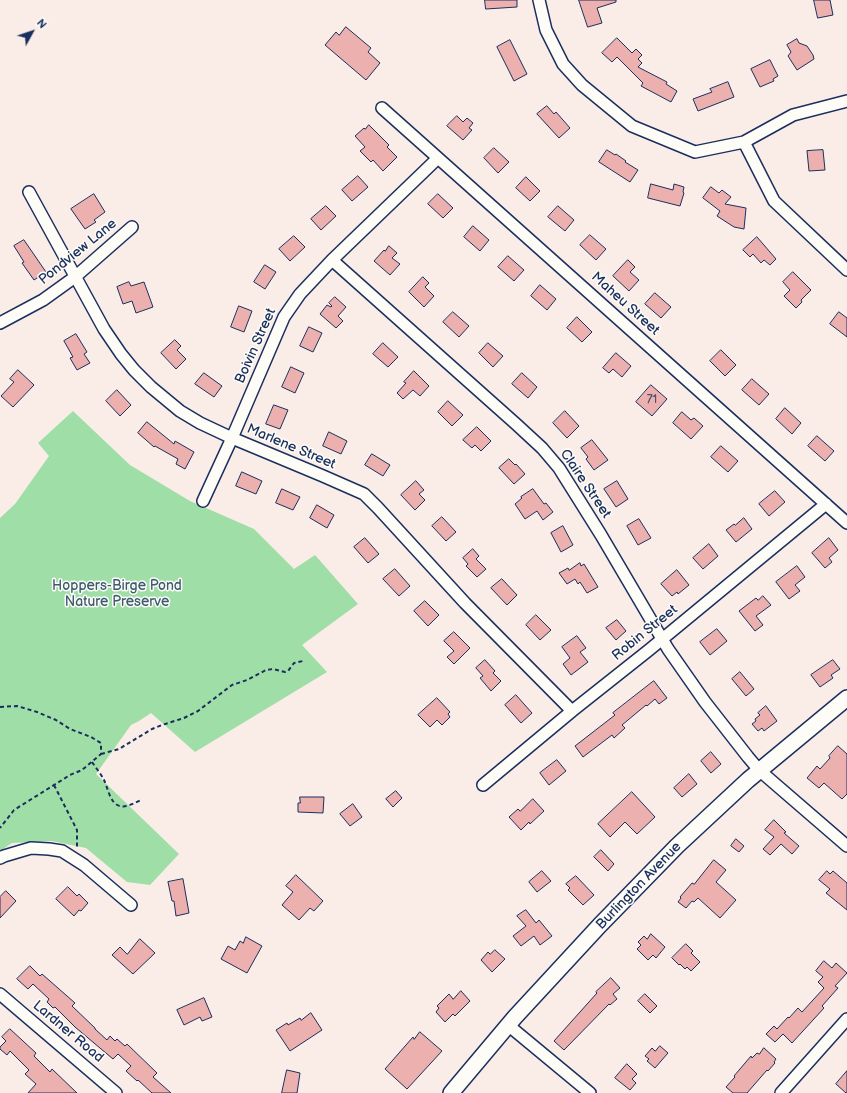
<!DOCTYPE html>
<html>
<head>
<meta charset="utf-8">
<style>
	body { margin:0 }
	#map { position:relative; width:847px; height:1093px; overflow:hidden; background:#faede8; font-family:"Balsamiq Sans",sans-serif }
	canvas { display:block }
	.north { position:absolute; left:12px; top:12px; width:40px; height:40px; -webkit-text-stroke:3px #fdfcf7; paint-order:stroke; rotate:50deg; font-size:11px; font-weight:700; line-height:16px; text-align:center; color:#1b2f5e }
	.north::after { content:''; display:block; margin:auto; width:14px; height:18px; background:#1b2f5e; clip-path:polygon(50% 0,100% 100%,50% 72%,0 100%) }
</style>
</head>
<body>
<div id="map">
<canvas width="847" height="1093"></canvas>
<div class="north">N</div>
</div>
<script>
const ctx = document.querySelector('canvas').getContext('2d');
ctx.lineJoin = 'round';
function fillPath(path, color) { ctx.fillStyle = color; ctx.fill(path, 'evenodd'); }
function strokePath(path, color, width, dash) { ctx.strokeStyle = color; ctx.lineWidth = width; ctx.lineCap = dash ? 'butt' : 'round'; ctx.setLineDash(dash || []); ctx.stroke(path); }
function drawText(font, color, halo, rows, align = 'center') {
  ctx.font = font + ' "Balsamiq Sans",sans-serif'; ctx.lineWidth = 3; ctx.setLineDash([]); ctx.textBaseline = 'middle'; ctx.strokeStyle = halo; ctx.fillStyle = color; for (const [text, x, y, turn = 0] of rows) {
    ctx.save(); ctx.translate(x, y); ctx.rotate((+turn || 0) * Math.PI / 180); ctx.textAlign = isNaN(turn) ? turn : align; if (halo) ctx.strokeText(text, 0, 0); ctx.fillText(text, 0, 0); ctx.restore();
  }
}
const green = new Path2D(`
	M73,411L130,465L190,501L254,529L294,569L315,555L358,604L302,645L327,672L195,752L151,713L139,721L131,725L96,774L179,854L150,885L127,882L86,848L52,841L12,843L0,851V518L15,504L49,456L38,443Z`);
const building = new Path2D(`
	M485,0H517V7L486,9Z
	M579,0H616V2L597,8L602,23L588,27Z
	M814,0H830L833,15L818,18Z
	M346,27L371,48L368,52L380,63L366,80L325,45L336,32L339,35Z
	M617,38L632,53L636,49L642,55L638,59L642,63L638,67L667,82L666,84L677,91L671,102L641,86L643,83L617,57L612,62L602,53Z
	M797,39L799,43L807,46L813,55L814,59L797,70L788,56L791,52L787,45Z
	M510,40L527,74L514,81L497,47Z
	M770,60L778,76L773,79L774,81L760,87L751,69Z
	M728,82L734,97L698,111L693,99L712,92L710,89Z
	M547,106L554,114L556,112L570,128L559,138L537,114Z
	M457,116L463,122L467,118L473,123L469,128L472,130L463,140L447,126Z
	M369,125L389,145L387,147L397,157L383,171L373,160L371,162L360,151L365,147L355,136L364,128L365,129Z
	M494,148L509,162L498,173L484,158Z
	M607,150L615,155L616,154L626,161L625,162L638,170L630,182L599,162Z
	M823,150L825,170L809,171L807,151Z
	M358,176L368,187L352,201L342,190Z
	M526,177L540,191L530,201L516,188Z
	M651,184L673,190L674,184L684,187L683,192L684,193L680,206L648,198Z
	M711,187L719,193L722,190L731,197L725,204L746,208L744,229L734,227L717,216L720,211L703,198Z
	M94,194L105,212L94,220L96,222L85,229L71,209Z
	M438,194L453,208L443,218L428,204Z
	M326,206L336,216L321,230L311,219Z
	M558,206L574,220L565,231L548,217Z
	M473,226L489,240L480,251L464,237Z
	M590,235L606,249L596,260L580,245Z
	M294,236L305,247L290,261L279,249Z
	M757,237L776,259L770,265L764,260L761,263L753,254L750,257L743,250Z
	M24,240L46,272L34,280L22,263L24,262L14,246Z
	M389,246L397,253L392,258L400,264L390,275L374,261L384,250L385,251Z
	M508,256L524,270L514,281L498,267Z
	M628,260L635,267L630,272L639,280L629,291L613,276Z
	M265,265L276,272L265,289L254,282Z
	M793,272L811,290L801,300L802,302L796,308L784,296L790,290L783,282Z
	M423,277L429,283L425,287L434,296L424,307L409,292Z
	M129,282L131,286L144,282L153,307L136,313L132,301L123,304L117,287Z
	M540,285L556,299L547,310L531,296Z
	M655,293L671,307L661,318L645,304Z
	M335,297L346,307L338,316L343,321L336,328L320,314L327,305L331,307L332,306L329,303Z
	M239,306L252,311L244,332L231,327Z
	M453,312L469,326L459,337L443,322Z
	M839,312L847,318V337L830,324Z
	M577,317L592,332L582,342L567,328Z
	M309,327L322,333L313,352L300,346Z
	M76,334L87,352L84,354L90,363L77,370L70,358L73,357L64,341Z
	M175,340L181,346L177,350L186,359L176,369L161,353Z
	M383,343L398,357L388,367L373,354Z
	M488,343L503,356L493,367L479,353Z
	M721,350L736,365L725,376L710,361Z
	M616,353L631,366L622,377L613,369L609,373L603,368Z
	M291,367L304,373L295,393L282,387Z
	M18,370L34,385L13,407L1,396L14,382L10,379Z
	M414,371L429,386L420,396L413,390L403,399L397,393L406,383L404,382Z
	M204,373L222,386L214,397L195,384Z
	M522,373L537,387L528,398L512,384Z
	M752,379L769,394L759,405L742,390Z
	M651,385L667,399L652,416L636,402Z
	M117,390L131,405L120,416L106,401Z
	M448,401L463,415L452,426L438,412Z
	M274,405L288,410L280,429L266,424Z
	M785,408L801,423L792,434L776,419Z
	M565,411L579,426L567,438L553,423Z
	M682,412L691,420L694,418L703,426L691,439L673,423Z
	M147,422L174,444L175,441L194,452L185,469L176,464L178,459L155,446L154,447L138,433Z
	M477,427L491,441L481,451L475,445L472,448L463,440Z
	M329,432L347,441L341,454L323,446Z
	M817,436L834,451L825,461L808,446Z
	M592,440L608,460L594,470L586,459L588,457L581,448Z
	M721,446L738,461L728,472L711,457Z
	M372,454L390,465L383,476L365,465Z
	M509,459L515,465L516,464L525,474L514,484L499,468Z
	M242,472L262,481L256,494L236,486Z
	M416,481L424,490L419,494L425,500L415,510L401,495Z
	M617,481L628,499L616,507L604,489Z
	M282,489L300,497L293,510L276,503Z
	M533,489L544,504L546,503L553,512L543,520L537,511L525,519L515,504L522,498L521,497Z
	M775,491L785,502L769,516L759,504Z
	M317,505L334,515L327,528L310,518Z
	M442,517L456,532L446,541L432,526Z
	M744,518L752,529L736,542L726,530L734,524L735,525Z
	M639,519L651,538L638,545L627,526Z
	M563,526L573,545L561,552L551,533Z
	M365,538L379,554L368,563L354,547Z
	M829,538L838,550L829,558L832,562L825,568L812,553Z
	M709,544L718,556L703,569L693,558Z
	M473,549L479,556L476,559L486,569L477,577L466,566L468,564L463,558Z
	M580,563L581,566L584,564L598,587L587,593L580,582L578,584L575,579L567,584L559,573L568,568L569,570Z
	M797,566L805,577L795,585L800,591L789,599L776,582Z
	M395,569L410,586L399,596L383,579Z
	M677,570L689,585L678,594L677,592L672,596L661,584Z
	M502,579L517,595L507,605L491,588Z
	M763,596L771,605L756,616L763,625L755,631L739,611L756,598L758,600Z
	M425,601L439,615L428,626L414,611Z
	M536,615L551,630L540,640L526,625Z
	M617,620L626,631L616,640L606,628Z
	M717,629L727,641L710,655L700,642Z
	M454,632L470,648L454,664L447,657L454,651L444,641Z
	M577,636L586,648L580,652L588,662L571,675L563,664L570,658L562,647Z
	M485,660L495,671L493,673L501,681L491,691L480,678L483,676L476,668Z
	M833,660L840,669L831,675L833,678L820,687L811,675Z
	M740,672L754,689L746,696L732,679Z
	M654,681L667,698L659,704L655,699L647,706L646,705L622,725L625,728L614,738L612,735L583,757L575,746L615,715L613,713Z
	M516,695L532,713L521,723L505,705Z
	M437,698L450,712L448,714L450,717L442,725L437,720L430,727L418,715Z
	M766,706L777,721L764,731L762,728L758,731L752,724L756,721L755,719L760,715L758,713Z
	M838,746L847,754V794L842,799L824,783L819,788L807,778L817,766L820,769L830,758L829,756Z
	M711,752L721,764L711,773L701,761Z
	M557,760L566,771L549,785L540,773Z
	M689,774L697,784L682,797L674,788Z
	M396,791L402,798L393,807L386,799Z
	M632,792L655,817L637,834L625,822L610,837L598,824Z
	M300,797H324L323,813L298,812V803H300Z
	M533,799L544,811L530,824L529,822L521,830L509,817L518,809L520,811Z
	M353,804L362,817L350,826L340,814Z
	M774,820L786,832L784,833L799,846L792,854L781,844L770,855L763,849L774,837L765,830Z
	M736,839L744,846L739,852L731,846Z
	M601,850L614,864L608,871L594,857Z
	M714,860L726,870L716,882L736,900L720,918L698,898L694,902L692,901L686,908L678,902L681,898L680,897L692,883L694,884Z
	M542,871L551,881L537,892L529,882Z
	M827,871L830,874L833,871L847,883V910L826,893L830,889L819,880Z
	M296,875L323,901L314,911L310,908L299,920L282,905L293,892L286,886Z
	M576,876L594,895L583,905L568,890L570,888L566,884Z
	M183,879L189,913L176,916L174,901H172L168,882Z
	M68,887L77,896L79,894L88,903L81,911L79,910L74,916L56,899Z
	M6,891L16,901L0,918V897Z
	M526,910L536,923L539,920L552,936L540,945L534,936L521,946L513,936L526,926L517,916Z
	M651,934L665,947L656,958L653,955L648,960L637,949L641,945L638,942L644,936L647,939Z
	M246,937L262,946L247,973L221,959L228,946L235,950L240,941L243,943Z
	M140,939L155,953L133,974L112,955L120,947L127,954Z
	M686,944L693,951L691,953L700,962L691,971L687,967L685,969L680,964L679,965L672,958Z
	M495,950L505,959L492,972L481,960L488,952L490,954Z
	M824,961L832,968L836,963L847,973L835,986L838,988L822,1006L824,1008L792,1043L783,1034L775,1042L766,1034L774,1026L777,1029L788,1017L789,1018L798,1008L802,1012L824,988L818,982L823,977L816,971Z
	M30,966L40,976L42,974L75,1003L72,1006L95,1028V1029L107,1040L110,1036L115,1041L117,1039L125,1046L127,1044L157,1073L153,1077L171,1093H152L138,1080L137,1081L126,1071L131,1066L118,1054L113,1059L75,1027L55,1007L53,1008L47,1002L49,999L33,984L28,989L17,979Z
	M611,978L620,988L613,994L617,999L610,1005L609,1004L564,1050L554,1041L597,993L596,992Z
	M461,991L470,1001L455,1016L453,1014L445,1022L436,1012L439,1008L437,1006L449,994L453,999Z
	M645,994L657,1006L650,1013L638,1001Z
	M204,998L212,1017L202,1021L200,1017L184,1025L177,1010Z
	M311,1013L322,1030L290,1051L276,1030L287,1023L288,1025L300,1018L301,1020Z
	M10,1029L36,1053L34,1056L50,1072L52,1069L77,1093H28L36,1084L25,1074L29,1070L10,1051L7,1055L0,1049V1047L6,1041L2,1037Z
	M420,1032L442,1051L407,1089L385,1069L413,1037L414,1039Z
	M660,1046L668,1053L655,1068L647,1061L649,1059L645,1056L652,1048L655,1051Z
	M764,1048L776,1059L774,1062L775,1063L768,1071L767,1070L747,1093H733L726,1087L735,1077L734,1076L751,1056L752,1058L757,1053L759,1054Z
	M627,1064L637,1074L632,1079L636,1083L630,1090L615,1078Z
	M287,1070L300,1073L297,1093H282Z
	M847,1071V1093H846L836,1084Z`);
const path = new Path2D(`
	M0,707L17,706L37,712L56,720L70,729L91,737L101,743V754L82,770L70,775L14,810L0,828
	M101,754L119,749L152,729L162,725L184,718L198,711L232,685L247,680L266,670L273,669L285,672L288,671L294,663L303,661
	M92,762C96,768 101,774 104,780C108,788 110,804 120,806C127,808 136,802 141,800
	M54,785L77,830V847`);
const minor = new Path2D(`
	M539,0L546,30L563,64L582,85L632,126L695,152L744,142L793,115L847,101
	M382,108L847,523
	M744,142L774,201L847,270
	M29,192L104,329L121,354L134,370L151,387L180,411L200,423L232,438L323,476L364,494L378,508L465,603L572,711
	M332,260L516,424L542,448L559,468L601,535L668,649L705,702L748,757L759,770L847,846
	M0,323L43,300L75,277L132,227
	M203,501L232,438L284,317L300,294L332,260L438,158
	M483,785L572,711L649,650L826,504
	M0,858L4,856L31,848L49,849L62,851L84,865L131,905
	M0,994L116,1093
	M508,1025L590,1093
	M781,1093L847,1019`);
const secondary = new Path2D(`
	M451,1093L515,1017L600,925L677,846L748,780L847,698`);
const numberNames = [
	["71",652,400]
];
const streetNames = [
	["Pondview Lane",78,252,-39],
	["Maheu Street",625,304,42],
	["Boivin Street",256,346,-66],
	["Marlene Street",291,447,23],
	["Claire Street",585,484,56],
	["Robin Street",645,633,-39],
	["Burlington Avenue",639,886,-46],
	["Lardner Road",68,1032,40]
];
const parkNames = [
	["Hoppers-Birge Pond",117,586],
	["Nature Preserve",117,602]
];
fillPath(green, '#9fdea7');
fillPath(building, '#ecb0ae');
strokePath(building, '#1b2f5e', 1);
strokePath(minor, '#1b2f5e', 14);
strokePath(secondary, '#1b2f5e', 18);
strokePath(path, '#1b2f5e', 2, [4, 3]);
strokePath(minor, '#fdfcf7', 11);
strokePath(secondary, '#fdfcf7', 15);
drawText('12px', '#4f4f72', null, numberNames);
drawText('14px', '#1b2f5e', '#fdfcf7', streetNames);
drawText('14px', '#3c5b70', '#fdfcf7', parkNames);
</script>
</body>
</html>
